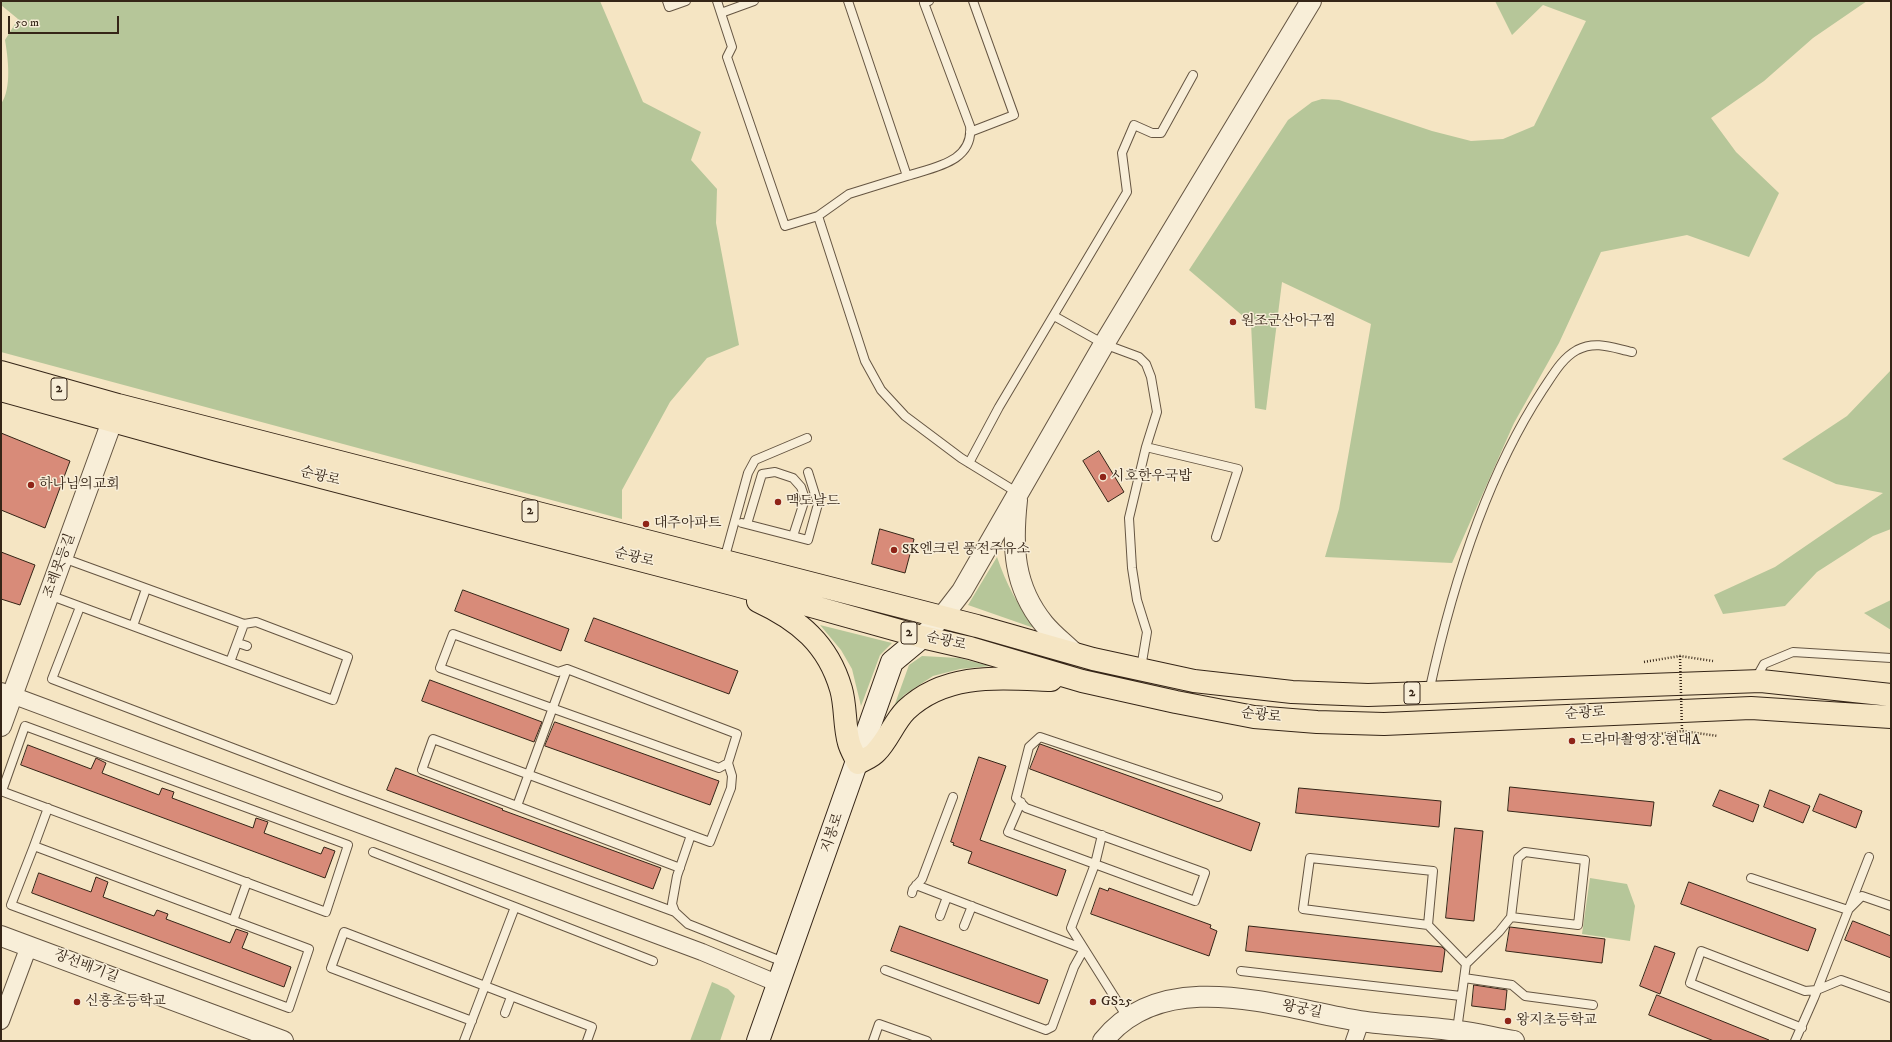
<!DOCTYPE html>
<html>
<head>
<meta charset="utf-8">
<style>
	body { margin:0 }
	#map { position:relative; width:1892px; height:1042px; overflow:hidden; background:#f5e5c3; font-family:"IM FELL DW Pica",serif }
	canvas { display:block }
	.frame { position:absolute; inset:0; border:2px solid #352517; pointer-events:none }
	.scale { position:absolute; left:8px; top:16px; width:111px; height:18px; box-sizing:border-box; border:2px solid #352517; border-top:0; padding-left:5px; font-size:12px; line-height:14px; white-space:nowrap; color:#352517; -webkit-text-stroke:3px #f8eed8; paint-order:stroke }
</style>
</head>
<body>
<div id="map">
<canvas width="1892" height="1042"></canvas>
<div class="frame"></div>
<div class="scale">50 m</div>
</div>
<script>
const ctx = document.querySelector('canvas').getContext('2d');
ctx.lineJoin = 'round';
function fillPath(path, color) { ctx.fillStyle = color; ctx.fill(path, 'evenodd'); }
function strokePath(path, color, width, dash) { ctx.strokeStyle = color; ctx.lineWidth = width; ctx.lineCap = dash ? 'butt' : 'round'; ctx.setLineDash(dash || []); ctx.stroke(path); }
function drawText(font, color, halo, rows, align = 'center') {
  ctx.font = font + ' "IM FELL DW Pica","Noto Serif KR",serif'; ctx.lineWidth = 3; ctx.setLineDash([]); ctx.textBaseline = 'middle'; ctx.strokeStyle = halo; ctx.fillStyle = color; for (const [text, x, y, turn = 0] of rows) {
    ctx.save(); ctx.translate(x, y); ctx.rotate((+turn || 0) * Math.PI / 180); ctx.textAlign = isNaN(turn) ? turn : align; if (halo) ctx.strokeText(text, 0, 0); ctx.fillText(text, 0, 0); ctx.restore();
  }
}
const green = new Path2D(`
	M1,1H600L643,102L701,132L691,160L717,189L716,223L739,345L707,358L670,402L622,490V519L1,352V104C12,88 8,58 5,40L18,19L1,5Z
	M1495,1H1867L1813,38L1764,81L1711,118L1736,152L1779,193L1749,257L1687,235L1601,252L1559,343L1514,423L1452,563L1325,557L1339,509L1371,324L1282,282L1266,410L1255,408L1251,323L1189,270L1288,120L1312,102L1322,99L1339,100L1432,131L1471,141L1503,139L1534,126L1586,21L1543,5L1512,35Z
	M1891,370V529L1873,536L1817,572L1785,606L1723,614L1714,595L1775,567L1883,493L1836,484L1782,459L1847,416Z
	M997,557C1006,584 1018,605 1034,628L968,605Z
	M1891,600V630L1864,613Z
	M820,625L892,643L880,655L861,706L852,669L841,650Z
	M922,656L959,658L990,666L960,669L933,676L904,695L891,715L909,665Z
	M1590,878L1627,884L1635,906L1630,941L1582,934Z
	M712,982L728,989L735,996L720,1041H690Z`);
const building = new Path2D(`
	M1,433L70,461L45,528L1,510Z
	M1099,451L1124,492L1108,502L1083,461Z
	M880,529L914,539L905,573L872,564Z
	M1,552L35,565L20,605L1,599Z
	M463,590L569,629L561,651L455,611Z
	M594,618L738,671L729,694L585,641Z
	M430,680L542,722L534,742L422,701Z
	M555,722L719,781L710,805L545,746Z
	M1040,744L1260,823L1251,851L1030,769Z
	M28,745L91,769L96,758L106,763L102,773L159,795L162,788L174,792L172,798L253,828L256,818L268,822L264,833L321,854L324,847L335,851L325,878L21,765Z
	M979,757L1006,766L980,840L1066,870L1057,896L968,863L972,852L953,845L954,843L951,842Z
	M396,768L503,809L502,810L661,868L653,889L387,790Z
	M1510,787L1654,802L1651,826L1508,811Z
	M1299,788L1441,801L1439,827L1296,813Z
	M1720,790L1759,805L1753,822L1713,806Z
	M1770,790L1810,806L1803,823L1764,807Z
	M1820,794L1862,811L1856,828L1813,811Z
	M1455,828L1483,831L1474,921L1446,918Z
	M39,873L91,892L96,877L108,882L103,897L154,916L157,910L168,914L166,919L230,943L236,929L248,933L242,948L291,967L284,987L32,893Z
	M1689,882L1816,929L1808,951L1681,904Z
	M1100,888L1108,891L1109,888L1211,925L1210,928L1217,931L1209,956L1091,914Z
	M1853,921L1891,936V958L1845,940Z
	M900,926L1048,980L1039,1004L891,951Z
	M1249,926L1442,947L1445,950L1442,972L1246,951Z
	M1510,927L1605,939L1602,963L1506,951Z
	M1655,946L1675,953L1660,994L1640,986Z
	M1474,985L1507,990L1505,1010L1472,1006Z
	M1657,995L1769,1040V1041H1714L1649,1015Z`);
const path = new Path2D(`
	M1644,662L1680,656L1713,661
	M1635,737L1682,731L1718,736`);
const service = new Path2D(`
	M667,1L669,7L686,1
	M717,1L732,47L727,57L785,226L818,216
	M848,1L907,176C934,167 974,162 970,126L924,3L929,1
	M721,13L754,1
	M970,132L1014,115L973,1
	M907,176L849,194L818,216L865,361L881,390L905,416L961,458L1018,493
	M1054,316L1104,344L1139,357L1146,364L1151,377L1157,412L1146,447L1129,518L1132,568L1137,600L1147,632L1141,668
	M1146,447L1238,469L1216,537
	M969,463L999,407L1127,192L1122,153L1134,125L1152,133H1161L1193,75
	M742,523L808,540L818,504L808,472
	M747,524L762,474L775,472L793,478L801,487L805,499L793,536
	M724,560L748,473L755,460L807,438
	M49,595L333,700L348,657L256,622L244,624L63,558
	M80,607L52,679L343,790L675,912
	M133,626L146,589
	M238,643L247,646
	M230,662L244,624
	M1755,680L1764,664L1793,652L1891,658
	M1429,692C1451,590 1485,478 1542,391C1553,375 1561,359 1577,350C1596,340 1613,348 1632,352
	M1,791L326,912L348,845L25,726L2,791
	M1021,802L1008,832L1195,901L1205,873L1026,808L1016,798L1029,747L1040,737L1218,797
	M517,806L567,669
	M691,835L710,842L731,788L732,776L728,763L737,734L567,669L558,672L453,634L440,668L719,768L728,763
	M1102,835L1095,864L1071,928L1127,1017
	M34,846L11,905L289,1008L309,949L34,846L48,808
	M373,852L515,907L464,1041
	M680,868L422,770L433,739L691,835L677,876L672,904L675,912L688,924L786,963
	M1751,878L1848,910L1862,896L1891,906
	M912,893L913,889L922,879L953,797
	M515,907L653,961
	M940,916L947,897
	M233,921L247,882
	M1428,925L1433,871L1310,858L1303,909L1428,925L1466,964
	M964,926L972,906
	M885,970L1046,1030L1052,1027L1074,967L1084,949L916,885
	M1241,971L1461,996
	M1464,978L1512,985L1525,996L1593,1005
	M505,1013L511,997
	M472,1021L331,968L344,932L592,1027L587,1041
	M1802,1028L1690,983L1701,951L1805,991L1817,990L1841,980L1891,998
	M1457,1030L1466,964L1499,932L1511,917L1518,858L1525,852L1585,860L1578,925L1511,917
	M873,1041L879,1024L927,1041
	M1795,1041L1814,998L1869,857`);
const minor = new Path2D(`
	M1,691L702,952L779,984
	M1,1021L29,946
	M1354,1041L1361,1021`);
const tertiary = new Path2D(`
	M1017,500C1012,546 1013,586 1044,624C1053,635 1065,644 1075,654
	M922,637L942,617L962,591L1104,344L1311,1
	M1,726L118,405
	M1,936L283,1041
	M1103,1041C1165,964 1279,1008 1360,1021C1392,1026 1425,1026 1457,1031C1476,1033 1495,1038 1514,1041`);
const secondary = new Path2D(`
	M758,1041L892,662L922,637`);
const primary = new Path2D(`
	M1,372L118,405L977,626L1093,659L1194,681L1292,692L1368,695L1761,681L1891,695
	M1,390L217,450L736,585L922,637L970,648L1082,681L1176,702L1254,717L1317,722L1384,724L1751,708L1891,717
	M758,601C799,620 828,644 841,689C846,706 844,726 849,743C851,750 855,756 858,763C863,760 872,757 876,752C888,740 894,722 906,710C946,672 1000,678 1051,680`);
const pathBridge = new Path2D(`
	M1680,656L1682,731`);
const markers = [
	[1233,322,4,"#8f2418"],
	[1103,477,4,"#8f2418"],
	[31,485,4,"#8f2418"],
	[778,502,4,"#8f2418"],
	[646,524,4,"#8f2418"],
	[894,550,4,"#8f2418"],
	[1572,741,4,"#8f2418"],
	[77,1002,4,"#8f2418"],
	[1093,1002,4,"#8f2418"],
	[1508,1021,4,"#8f2418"]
];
const shields = [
	[59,389,16],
	[530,511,16],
	[909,633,16],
	[1412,693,16]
];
const shieldNames = [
	["2",59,389],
	["2",530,511],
	["2",909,633],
	["2",1412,693]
];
const poiNames = [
	["원조군산아구찜",1241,322],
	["시호한우국밥",1111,477],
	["하나님의교회",39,485],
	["맥도날드",786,502],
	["대주아파트",654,524],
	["SK엔크린 풍전주유소",902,550],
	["드라마촬영장.현대A",1580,741],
	["신흥초등학교",85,1002],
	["GS25",1101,1002],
	["왕지초등학교",1516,1021]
];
const streetNames = [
	["순광로",320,477,14],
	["순광로",634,558,14],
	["조례못등길",60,566,-70],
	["순광로",946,642,13],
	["순광로",1585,714,-3],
	["순광로",1261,716,7],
	["지봉로",833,833,-71],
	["장선배기길",86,967,21],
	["왕궁길",1302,1010,11]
];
fillPath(green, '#b6c699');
fillPath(building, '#d88b79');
strokePath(building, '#352517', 1);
strokePath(service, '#655542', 10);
strokePath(minor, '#655542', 18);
strokePath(tertiary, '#655542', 22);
strokePath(secondary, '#352517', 24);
strokePath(primary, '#352517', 24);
strokePath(path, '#352517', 2.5, [1, 2]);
strokePath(service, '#f8eed8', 8);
strokePath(minor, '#f8eed8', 16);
strokePath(tertiary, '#f8eed8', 20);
strokePath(secondary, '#f8eed8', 22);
strokePath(primary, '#f5e5c3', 22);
strokePath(pathBridge, '#352517', 2.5, [1, 2]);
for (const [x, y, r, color] of markers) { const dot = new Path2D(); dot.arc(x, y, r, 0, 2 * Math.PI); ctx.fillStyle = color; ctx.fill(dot); strokePath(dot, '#f8eed8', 1.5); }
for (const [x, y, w] of shields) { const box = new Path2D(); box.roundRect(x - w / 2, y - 11, w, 22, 3); ctx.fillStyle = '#f8eed8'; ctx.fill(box); strokePath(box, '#352517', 1); }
drawText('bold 13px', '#352517', null, shieldNames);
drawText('14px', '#352517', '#f8eed8', poiNames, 'left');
drawText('14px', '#352517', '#f8eed8', streetNames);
</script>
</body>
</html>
